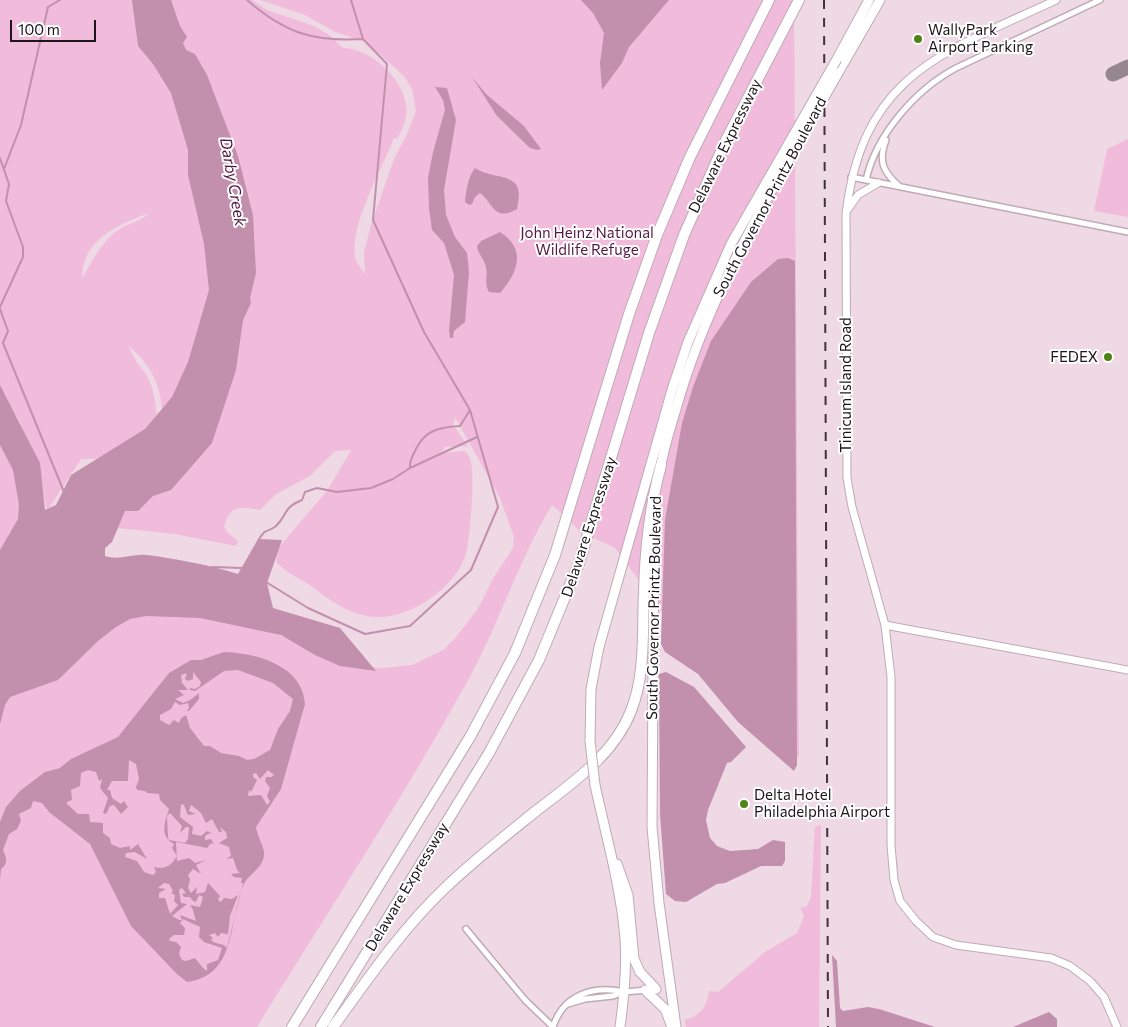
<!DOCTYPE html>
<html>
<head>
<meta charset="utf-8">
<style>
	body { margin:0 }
	#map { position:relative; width:1128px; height:1027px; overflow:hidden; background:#eed9e5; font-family:Commissioner,sans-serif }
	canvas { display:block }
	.scale { position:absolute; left:10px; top:20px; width:86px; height:22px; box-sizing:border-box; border:2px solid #1d151a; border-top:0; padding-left:6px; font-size:15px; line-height:18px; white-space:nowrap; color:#1d151a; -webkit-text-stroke:4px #fff; paint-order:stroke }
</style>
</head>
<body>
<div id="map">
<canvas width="1128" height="1027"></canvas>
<div class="scale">100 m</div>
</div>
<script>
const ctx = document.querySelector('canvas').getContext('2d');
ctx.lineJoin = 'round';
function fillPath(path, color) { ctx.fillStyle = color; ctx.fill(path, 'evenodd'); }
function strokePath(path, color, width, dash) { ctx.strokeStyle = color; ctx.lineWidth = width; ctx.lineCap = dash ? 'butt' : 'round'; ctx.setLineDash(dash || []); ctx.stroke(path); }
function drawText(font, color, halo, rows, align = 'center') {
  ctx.font = font + ' Commissioner,sans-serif'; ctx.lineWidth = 4; ctx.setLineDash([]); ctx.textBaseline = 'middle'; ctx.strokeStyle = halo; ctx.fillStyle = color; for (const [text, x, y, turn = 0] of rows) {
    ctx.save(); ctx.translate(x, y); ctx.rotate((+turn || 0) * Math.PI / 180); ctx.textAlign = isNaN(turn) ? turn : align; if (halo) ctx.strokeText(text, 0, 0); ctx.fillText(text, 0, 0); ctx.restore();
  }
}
const green = new Path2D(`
	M0,0H142L176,40L159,0H252L267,10L314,26L329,35L343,48C371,49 402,77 406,105C408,117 403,129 397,139L394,138C382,169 350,224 355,257C356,263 362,269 365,274L364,252L371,225L394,159L408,132L416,111L412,89L404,76L366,42L335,32L305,15L260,0H794L799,757L785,748L666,617L615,548L581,532L552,505C518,561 499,625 467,682C402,800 327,913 257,1027H0V712L16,684L92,590L274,633L356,666L382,668L412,665L443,650L456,637L477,610L494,577L513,548L514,537L500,498L455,417L453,425L468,446L445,447L441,453L464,451C468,453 470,458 471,463C475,477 470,544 465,557C451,592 405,623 367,616C348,613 329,600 314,588C303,580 286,573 277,563L276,554L278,548L327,491L351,450L335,451L310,476L276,494L260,510C242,506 230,505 224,526L227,532L238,541L236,546L174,534L109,527L202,353L162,414C162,386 150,364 129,346C133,359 138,363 145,373C154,386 156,405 157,420L119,458L81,459L47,511L39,469L19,420L0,390ZM149,213C140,222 128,223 118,230C101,242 92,262 82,278C82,239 118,225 149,213Z
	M1128,139V217L1094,211L1107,149Z
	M0,394L33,478L0,593Z
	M821,825L819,1027H686L685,1020C700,1015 707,1008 709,991L718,992L765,952L797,933L804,916L800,908L807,906L811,897L815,827Z`);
const water = new Path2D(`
	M132,0H171L180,26L187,37L183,43L186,50L195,54L207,75L238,156L253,215L256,273L250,298L251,303L243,320L236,370L212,443L171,490L153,496L138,511H125L112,542L105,548V556C119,561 133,553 147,555C178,559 209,565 238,574L258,539L282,540L267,583L273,608L340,628L376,671L340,666L315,655L281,635L200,618L146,616L130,619L116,627L99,640L58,680L10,697L5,705L0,724V550L18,519L19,505L13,470L0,445V385L40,463L45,510L56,505L71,475L145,429L172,397L188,362L209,290L204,244L188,175V150L171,93L153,64L138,46Z
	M581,0H669L629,47L622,63L602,90L600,63L604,33L593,13Z
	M472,77L487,95L524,126L541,149L537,150L530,148L497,116Z
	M435,87L447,88L456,120L444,190L446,215L455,237L467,253L469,272L465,322L454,331L453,338H450L449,330L454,275L444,243L432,230L429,208L428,178L433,152L445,110L443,100Z
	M475,168C497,182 527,169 517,209C494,223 492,201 480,193L475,197L472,204L469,205L465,202C466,191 468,177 475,168Z
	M500,232C527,249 518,273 500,293L489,292C484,284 488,277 486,268C485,259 478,255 477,246L481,241Z
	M788,258L795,261L797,765L794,771L738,722L698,674L665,652L661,644L665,520L682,423L693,387L711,341L751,282L778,259Z
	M224,652C257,653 303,666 305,704L281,789L256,827C257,836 263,844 264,852C265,868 250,872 244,884C228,920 238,975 187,982L177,974L131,926L90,844L49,812L42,803L33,801L31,808L19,814L21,821L17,829L9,834L3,850C7,858 8,864 1,869L0,880V822L6,807L20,791L45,772L60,768L71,759L118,737L169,673L191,660H201ZM238,670L273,683L293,699L290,711L278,729L270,750L254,759L247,760L239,756L221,753L210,746H204L190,728L186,715L181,718L179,723L174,720L169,725L160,720V715L171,709L175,702L180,705L188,703L189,708L187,711H189L199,699V693L190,700L183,703L175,699L184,695L178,690H188L182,683L181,675L187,673L185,679L188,681L193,679V672L201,682L200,686L195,689L190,688V690L195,691L224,671ZM129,760L136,764L139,779L136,787L137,790L145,791L147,793L159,794L160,800L169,809C165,822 159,836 174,844L172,848L177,856C172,865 165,870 154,867L156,872L153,875L144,872L137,861L125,857L126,853L135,852L147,859L138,844L130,850V846L120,848L111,844L110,838L103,833V823L90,822L89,814H78L67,804V802L72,800L71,790L80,786L81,773L88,770L96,772L99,781L102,779L100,788L108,798L103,813L106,814L110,806L114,805L121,814L128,807L124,801L121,804L112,798L110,790H107L112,781H128ZM268,770L274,775L271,777H266L265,781L270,788L267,796L270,802L267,805L261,795L248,796L249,790L251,792L257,780L253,777V774L256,773L260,779ZM181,804L184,805L188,815L196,814L189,811L191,805L201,813L206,823L212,819L219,832H222L220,827L226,832L227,838L219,843L229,847L231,856L226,859L233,858L237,870L240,873L231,874L234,877L242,878L241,882L243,884L227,948C223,942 215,945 211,940L213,938L209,935L215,933L218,937L221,933L228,934L230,916L238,895L232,899L224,898L221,902L218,900L220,896L208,883L205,892L196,894L197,887L191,893L188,888L190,879L188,875L193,869L201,874L196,865L206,860L195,863L189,858L177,861L176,842L207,848L211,843L214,844L211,839L205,840V836L210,833L215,835L207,831L201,836L192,834L193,827L180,817ZM170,813L182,826L180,833L186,827H189L188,839L185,843L169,840L168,838L167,816ZM164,883L169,884L173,891L171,893L175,895L174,901L178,905L170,914L165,898H159V893L166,889L158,888ZM182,888L186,893L182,894L184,897H190L193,901L196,902L199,895L203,897L200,907L190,905L193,910L196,921L180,915L182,920H179L172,916L187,904L181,903L179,890ZM183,919L200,927L199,937L204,942L222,948L218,960L207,964V971L203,968L195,958L186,961L182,960L179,954L181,947L176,942L170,941L169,939L174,935H184L185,928L180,923Z
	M666,672L694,687L746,747L731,762L727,763L708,810L706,820L710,838L717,846L730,851L758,849L773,840L785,842V861L782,866H761L725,883L717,884L686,902L675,901L666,894L660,814L659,674Z
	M832,955L837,961L840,1008L843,1011L868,1007L879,1009L935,1027H836Z
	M1049,1012L1057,1019V1027H1013Z`);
const stream = new Path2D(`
	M247,0C285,33 313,42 363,39
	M0,158L9,184L6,201L23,247V257L0,307
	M4,169L21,125L48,7L60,0
	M0,309L8,331L3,343L64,492
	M410,468C409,461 413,455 416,449C425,430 440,427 460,426L470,410
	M258,541C267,526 266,534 276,526C288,515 282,508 302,500L305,492L317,488L337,492L371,488L393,479L410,468L477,437
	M212,567L242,568
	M266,582L308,608L365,634L410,626L471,570L498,507L470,410L424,332L373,220L387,64L363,39L351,0`);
const taxiway = new Path2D(`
	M1113,74L1128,67`);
const minor = new Path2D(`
	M886,140C878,161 883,172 899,186
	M851,177L1128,232
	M866,180C876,135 915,90 956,68L1100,0
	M466,929L525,1000L553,1027C563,995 593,985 624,992
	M568,1004L585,999L613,996L624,992L647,990`);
const tertiary = new Path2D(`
	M1056,0C943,53 863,73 846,214L847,478L852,507L885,625L891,677V845L894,880L900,901L916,921L933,937L956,945L1051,958L1070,966L1090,981L1104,997L1117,1027
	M848,209L858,195L878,183
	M885,625L1128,670`);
const primary = new Path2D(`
	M837,59L869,0
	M838,73L880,0
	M660,471C663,450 670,429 676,409C703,313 750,228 799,141
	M654,524L652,827L659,903L676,1027
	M590,741L591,689L599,647L672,390L688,342L731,244L793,136
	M595,785C606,836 621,887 625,939C627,968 624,998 620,1027
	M617,864L628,895L634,959L640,972L656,989
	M645,990L665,1009L672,1027`);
const motorway = new Path2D(`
	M292,1027L470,737L515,653L555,555L629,314L657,235L690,157L769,0
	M321,1027L489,753L539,660L579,563L649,333L684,235L726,140L799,0
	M333,1027C368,979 401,930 444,889C473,861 505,836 536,811C572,783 614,755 631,711C646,673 642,632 644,592C645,549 650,506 661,465`);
const rail = new Path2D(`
	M824,0L828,1027`);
const primaryBridge = new Path2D(`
	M793,136L837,59
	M799,141L838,73
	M590,741L595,785`);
const markers = [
	[918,39,5,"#508317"],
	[1108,357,5,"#508317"],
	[744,804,5,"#508317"]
];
const poiNames = [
	["WallyPark",928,30],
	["Airport Parking",928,47],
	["FEDEX",1098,357,"right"],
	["Delta Hotel",754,795],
	["Philadelphia Airport",754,812]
];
const streetNames = [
	["Delaware Expressway",725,146,-64],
	["South Governor Printz Boulevard",770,197,-62],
	["Tinicum Island Road",846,385,-90],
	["Delaware Expressway",589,527,-72],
	["South Governor Printz Boulevard",654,608,-89],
	["Delaware Expressway",407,887,-59]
];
const parkNames = [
	["John Heinz National",587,233],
	["Wildlife Refuge",587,250]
];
const waterNames = [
	["Darby Creek",233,182,80]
];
fillPath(green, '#f1bcdb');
fillPath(water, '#c28fad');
strokePath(stream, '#c28fad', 2);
strokePath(taxiway, '#968690', 15);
strokePath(minor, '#bfaab6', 8);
strokePath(tertiary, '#bfaab6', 9);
strokePath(primary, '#bfaab6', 11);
strokePath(motorway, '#bfaab6', 12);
strokePath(minor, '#fff', 5);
strokePath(tertiary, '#fff', 7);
strokePath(primary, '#fff', 9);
strokePath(motorway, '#fff', 10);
strokePath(rail, '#3f343b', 2, [9, 9]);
strokePath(primaryBridge, '#bfaab6', 11, []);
strokePath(primaryBridge, '#fff', 9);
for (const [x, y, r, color] of markers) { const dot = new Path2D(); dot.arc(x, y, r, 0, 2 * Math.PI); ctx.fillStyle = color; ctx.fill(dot); strokePath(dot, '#fff', 2); }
drawText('15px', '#1d151a', '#fff', poiNames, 'left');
drawText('15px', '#1d151a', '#fff', streetNames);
drawText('15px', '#561943', '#fff', parkNames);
drawText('italic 16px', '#531640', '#fff', waterNames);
</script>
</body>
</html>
